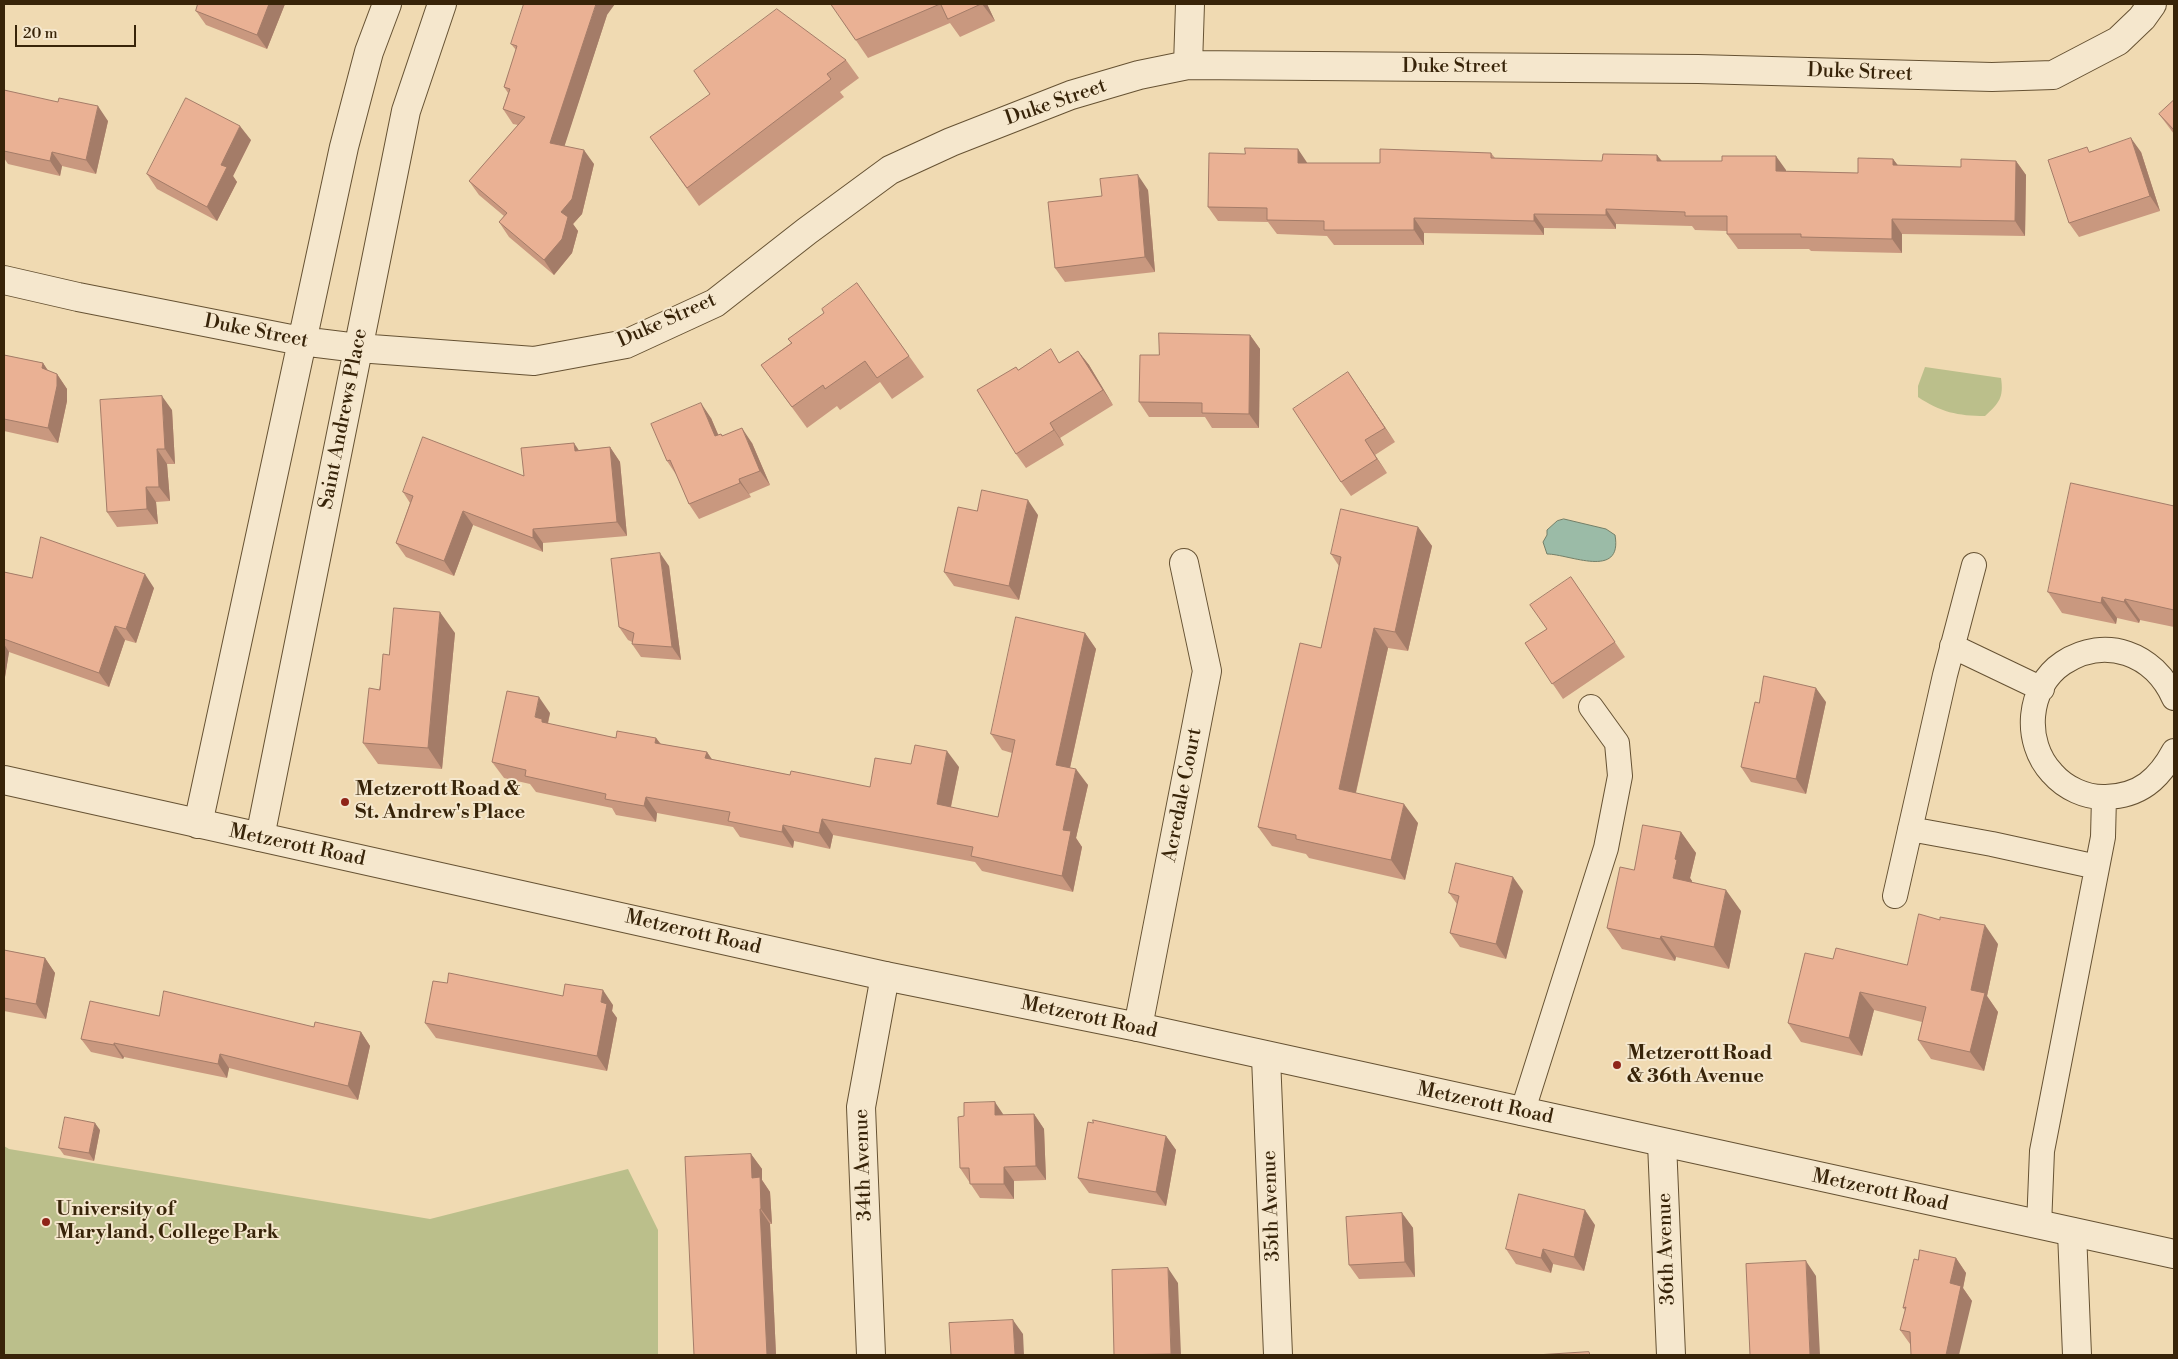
<!DOCTYPE html>
<html>
<head>
<meta charset="utf-8">
<style>
	body { margin:0 }
	#map { position:relative; width:2178px; height:1359px; overflow:hidden; background:#f0dab2; font-family:"Libre Bodoni",serif }
	canvas { display:block }
	.frame { position:absolute; inset:0; border:5px solid #382409; pointer-events:none }
	.scale { position:absolute; left:15px; top:25px; width:121px; height:22px; box-sizing:border-box; border:2px solid #382409; border-top:0; padding-left:6px; font-size:15px; line-height:18px; white-space:nowrap; color:#382409; -webkit-text-stroke:4px #f5e7cd; paint-order:stroke }
</style>
</head>
<body>
<div id="map">
<canvas width="2178" height="1359"></canvas>
<div class="frame"></div>
<div class="scale">20 m</div>
</div>
<script>
const ctx = document.querySelector('canvas').getContext('2d');
ctx.lineJoin = 'round';
function fillPath(path, color) { ctx.fillStyle = color; ctx.fill(path, 'evenodd'); }
function strokePath(path, color, width, dash) { ctx.strokeStyle = color; ctx.lineWidth = width; ctx.lineCap = dash ? 'butt' : 'round'; ctx.setLineDash(dash || []); ctx.stroke(path); }
function drawText(font, color, halo, rows, align = 'center') {
  ctx.font = font + ' "Libre Bodoni",serif'; ctx.lineWidth = 4; ctx.setLineDash([]); ctx.textBaseline = 'middle'; ctx.strokeStyle = halo; ctx.fillStyle = color; for (const [text, x, y, turn = 0] of rows) {
    ctx.save(); ctx.translate(x, y); ctx.rotate((+turn || 0) * Math.PI / 180); ctx.textAlign = isNaN(turn) ? turn : align; if (halo) ctx.strokeText(text, 0, 0); ctx.fillText(text, 0, 0); ctx.restore();
  }
}
const green = new Path2D(`
	M1925,367L2001,378C2004,398 1999,403 1985,416C1958,416 1940,412 1918,397V386Z
	M4,1146L9,1149L430,1219L628,1169L658,1230V1355H4Z`);
const water = new Path2D(`
	M1564,519L1606,529L1615,535C1623,580 1569,554 1547,554L1543,542L1547,535V530L1557,521Z`);
const service = new Path2D(`
	M1952,646L2042,689
	M2174,698C2154,654 2106,635 2063,663C2027,687 2023,742 2052,773C2065,788 2086,798 2106,797C2140,796 2159,779 2174,751
	M1910,829L1992,844L2097,867
	M1895,896L1945,675L1974,565
	M1522,1113L1606,848L1620,776L1617,743L1591,707
	M2039,1226L2042,1151L2103,837L2104,797`);
const minor = new Path2D(`
	M1188,65L1190,4
	M4,280L78,297L301,341L358,348L534,361L626,344L715,303L807,231L890,170L951,142L1071,95L1139,75L1188,65L1698,69L1992,77L2053,75L2118,41L2142,18L2152,4
	M198,824L344,147L369,52L387,4
	M260,837L406,111L442,4
	M1138,1027L1207,671L1184,563
	M1266,1057L1278,1355
	M1662,1143L1671,1355
	M2072,1232L2077,1355
	M871,1355L861,1107L885,976`);
const tertiary = new Path2D(`
	M4,780L885,976L1138,1027L2174,1254`);
const wall = new Path2D(`
	M198,4H285L267,49L206,25L196,11Z
	M831,4H987L995,21L960,37L950,23L868,58Z
	M607,15L564,146L594,164L582,214L573,224L578,231L572,253L554,275L509,237L499,222L504,216L479,195L469,181L518,125L513,124L503,109L508,93L504,87L516,50L511,44Z
	M846,60L859,78L840,92L844,97L699,206L650,137Z
	M4,90L108,121L96,174L62,166L60,176L8,164L4,158Z
	M2174,100V134L2159,114Z
	M251,140L233,176L237,182L217,221L157,189L147,174Z
	M2090,151L2141,152L2160,211L2079,237L2069,223Z
	M1491,153L1495,158L1602,161L1657,155L1662,161L1786,171L1858,173L1893,159L1898,166L1961,167L2016,161L2026,175L2025,236L1902,234V253L1811,251L1809,249H1738L1727,234V231L1695,230L1692,226L1616,224V229L1544,228V235L1424,233V245H1334L1327,236L1277,234L1268,222L1218,221L1208,207L1308,163H1380Z
	M1148,190L1155,272L1065,282L1055,268L1102,196Z
	M857,283L924,377L892,399L880,382L840,410L837,406L807,428L761,365L791,343L788,339L824,313Z
	M1250,335L1260,349L1259,428H1212L1205,417H1149L1139,402L1159,355Z
	M1078,351L1089,365L1113,405L1060,438L1064,445L1026,468L1016,454L1018,370L1060,362Z
	M4,355L43,363L48,371L57,374L67,389V401L58,443L4,431Z
	M1348,372L1395,442L1375,455L1387,473L1351,496L1341,482Z
	M172,410L175,464H167L170,501L156,502L158,524L117,527L107,512Z
	M711,418L718,435L721,434L723,436L752,443L770,485L749,494L751,497L699,519L689,504L677,476L667,461Z
	M610,447L620,462L627,536L543,543V552L473,525L454,576L406,557L396,543L410,503L403,492L524,476L579,450Z
	M2174,506V627L2140,620L2139,623L2117,618L2116,624L2062,613L2048,592Z
	M977,511L1038,515L1019,600L954,586L944,572Z
	M1418,527L1432,546L1408,651L1388,648L1356,793L1418,823L1405,880L1309,858L1306,854L1272,846L1258,827L1321,648L1339,566L1331,554Z
	M669,566L681,660L641,657L632,644V642L628,640L619,627Z
	M4,572L32,578L154,588L136,643L125,640L109,687L9,652L5,677L4,676Z
	M1571,577L1625,657L1563,699L1525,643L1547,629Z
	M455,633L442,769L378,764L363,743L389,655Z
	M1085,633L1096,649L1070,768L1088,785L1076,838L1082,847L1073,892L982,871L975,862L833,835L830,849L794,841L793,848L740,837L733,827L657,813L656,822L616,815L612,808L536,792L530,784L504,778L492,762L550,713L548,724L616,738H656L661,744L707,752L711,759L790,775L870,787L911,764L959,767L951,807L998,817L1012,753L1002,750L991,734Z
	M1826,702L1806,794L1751,782L1741,767L1759,703Z
	M1681,832L1696,853L1690,878L1692,881V882L1741,911L1729,969L1676,957L1675,961L1622,949L1607,928L1634,870Z
	M1523,891L1506,959L1460,947L1450,933L1457,904L1449,893Z
	M1998,944L1987,996L1998,1012L1984,1071L1931,1059L1918,1040L1922,1022L1874,1010L1862,1056L1801,1042L1788,1023L1833,959L1907,965Z
	M4,950L45,958L55,973L46,1019L4,1011Z
	M447,983L563,996L613,1005L612,1011L617,1018L607,1071L436,1038L425,1023Z
	M159,1016L314,1027L361,1032L370,1046L358,1100L229,1068L227,1078L124,1057L123,1059L91,1052L81,1039Z
	M1034,1114L1044,1129L1046,1180L1014,1181V1199L980,1198L960,1168L1004,1115Z
	M100,1130L94,1161L64,1155L59,1148Z
	M1166,1136L1176,1150L1166,1206L1089,1193L1078,1178Z
	M751,1154L762,1169V1180L770,1192L772,1224H770L776,1355H694Z
	M1402,1213L1413,1228L1415,1277L1359,1279L1349,1265Z
	M1595,1225L1584,1271L1553,1264L1551,1273L1516,1264L1506,1249Z
	M1956,1258L1966,1273L1963,1288L1972,1301L1910,1344L1900,1330L1905,1310L1903,1308L1918,1260Z`);
const shadedWall = new Path2D(`
	M269,4H285L267,49L257,35Z
	M596,4H615L607,15L561,157L550,143Z
	M982,4H987L995,21Z
	M98,106L108,121L96,174L86,160Z
	M240,126L251,140L233,176L237,182L217,221L207,207L221,165Z
	M2131,138L2141,152L2160,211L2150,196Z
	M1298,149L1308,164L1298,163Z
	M584,150L594,164L582,214L573,224L578,231L572,253L554,275L544,260Z
	M52,152L62,166L60,176L50,161Z
	M1657,155L1668,170L1657,161Z
	M1776,156L1786,170V185L1776,171Z
	M1893,159L1904,173L1893,165Z
	M2016,161L2026,175L2025,236L2015,221Z
	M1138,175L1148,190L1155,272L1145,257Z
	M1606,209L1616,224V229L1606,215Z
	M1534,214L1544,228V235L1534,221Z
	M1414,218L1424,233V245L1414,230Z
	M1892,219L1902,234V253L1892,239Z
	M1250,335L1260,349L1259,428L1249,414Z
	M1078,351L1089,365L1113,405L1103,390Z
	M43,363L53,378L42,368Z
	M1348,372L1358,387L1395,442L1385,428Z
	M57,374L67,389V401L58,443L48,428Z
	M162,396L172,410L175,464L165,449Z
	M701,403L711,418L725,450L715,436Z
	M1050,423L1060,438L1064,445L1054,430Z
	M742,428L752,443L770,485L760,471Z
	M1365,440L1387,473L1377,459Z
	M574,443L584,458L575,451Z
	M610,447L620,462L627,536L617,522Z
	M157,449L167,464L170,501L159,487Z
	M739,479L751,497L740,483Z
	M146,487L156,502L158,524L147,509Z
	M1028,500L1038,515L1019,600L1009,586Z
	M463,511L473,525L454,576L444,561Z
	M1418,527L1432,546L1408,651L1395,632Z
	M533,529L543,543V552L533,538Z
	M660,553L669,566L681,660L672,647Z
	M145,574L154,588L136,643L126,629Z
	M2102,597L2117,618L2116,624L2101,603Z
	M2125,599L2140,620L2139,623L2124,602Z
	M440,612L455,633L442,769L428,748Z
	M115,626L125,640L109,687L99,673Z
	M1374,628L1388,648L1352,809L1339,789Z
	M1085,633L1096,649L1067,781L1056,765Z
	M4,644L9,652L5,677L4,675Z
	M1816,688L1826,702L1806,794L1796,779Z
	M539,697L550,713L547,726L535,717Z
	M656,738L668,754L655,743Z
	M947,751L959,767L948,820L937,804Z
	M707,752L718,768L705,758Z
	M1076,769L1088,785L1076,838L1082,847L1073,892L1062,876L1063,830Z
	M646,797L657,813L656,822L644,806Z
	M1404,804L1418,823L1405,880L1391,860Z
	M822,819L833,835L830,849L819,833Z
	M783,825L794,841L793,848L782,832Z
	M1681,832L1696,853L1690,878L1692,881L1688,899L1673,878L1675,859Z
	M1513,877L1523,891L1506,959L1496,944Z
	M1726,890L1741,911L1729,969L1714,947Z
	M1985,925L1998,944L1987,996L1998,1012L1984,1071L1970,1052L1971,990Z
	M1661,936L1676,957L1675,961L1660,939Z
	M45,958L55,973L46,1019L36,1004Z
	M603,990L613,1005L612,1011L617,1018L607,1071L597,1056L601,1002Z
	M1860,992L1874,1010L1862,1056L1849,1038Z
	M361,1032L370,1046L358,1100L348,1086Z
	M114,1043L124,1057L123,1059L114,1045Z
	M220,1054L229,1068L227,1078L218,1064Z
	M995,1102L1005,1117L995,1115Z
	M1034,1114L1044,1129L1046,1180L1036,1166Z
	M95,1123L100,1130L94,1161L89,1153Z
	M1166,1136L1176,1150L1166,1206L1156,1192Z
	M751,1154L762,1169V1180L770,1192L772,1224L761,1209L752,1178Z
	M1004,1167L1014,1181V1199L1004,1184Z
	M760,1209L770,1224L776,1355H767Z
	M1585,1210L1595,1225L1584,1271L1574,1257Z
	M1402,1213L1413,1228L1415,1277L1405,1262Z
	M1543,1249L1553,1264L1551,1273L1541,1258Z
	M1956,1258L1966,1273L1963,1288L1972,1301L1959,1355H1946L1950,1283Z
	M1806,1261L1816,1276L1820,1355H1810Z
	M1168,1268L1178,1283L1181,1355H1172L1171,1354Z
	M1013,1320L1023,1334L1024,1355H1015Z`);
const building = new Path2D(`
	M198,4H269L257,35L196,11Z
	M524,4H596L550,143L584,150L572,199L561,212L568,217L562,239L544,260L499,222L507,213L469,181L525,117L503,109L510,89L504,87L517,46L511,44Z
	M831,4H940L856,40Z
	M941,4H981L948,19Z
	M777,9L846,60L827,74L831,79L687,188L650,137L710,94L694,71Z
	M4,90L58,102L59,98L98,106L86,160L52,152L50,161L4,151Z
	M186,98L240,126L221,165L227,167L207,207L147,174Z
	M2174,100V130L2159,114Z
	M2131,138L2150,196L2069,223L2048,160L2087,147L2089,152Z
	M1245,148L1298,149V163H1380V149L1491,153V158L1602,161L1603,154L1657,155V161H1722V156H1776V171L1858,173V158L1893,159V165L1961,167V159L2016,161L2015,221L1892,219V239L1801,237V234H1727V216H1685V212L1606,209V215L1534,214V221L1414,218V230H1324V221L1267,220V208L1208,207L1209,153L1245,154Z
	M1138,175L1145,257L1055,268L1048,202L1102,196L1100,179Z
	M857,283L909,356L877,378L865,361L825,389L823,385L792,407L761,365L792,343L788,339L824,313L822,309Z
	M1159,333L1250,335L1249,414L1202,413V403L1139,402L1140,355H1159Z
	M1051,349L1059,363L1078,351L1103,390L1050,423L1054,430L1016,454L977,390L1016,367L1018,370Z
	M4,355L43,363L42,368L57,374V386L48,428L4,419Z
	M1348,372L1385,428L1365,440L1377,459L1341,482L1293,409Z
	M162,396L165,449H157L159,487H146L147,509L107,512L100,400Z
	M701,403L715,436L721,434L722,436L742,428L760,471L739,479L740,483L689,504L670,460L667,461L651,424Z
	M423,437L524,476L521,448L574,443L575,451L610,447L617,522L533,529V538L463,511L444,561L396,543L413,496L403,492Z
	M2071,483L2174,506V610L2125,599L2124,602L2102,597L2101,603L2048,592Z
	M982,490L1028,500L1009,586L944,572L958,507L977,511Z
	M1341,509L1418,527L1395,632L1374,628L1339,789L1404,804L1391,860L1296,839V835L1258,827L1300,643L1321,648L1341,557L1331,554Z
	M41,537L145,574L126,629L115,626L99,673L4,639V572L32,578Z
	M660,553L672,647L632,644L634,633L619,627L611,559Z
	M1571,577L1615,642L1552,684L1525,643L1547,629L1530,605Z
	M394,608L440,612L428,748L363,743L369,688L380,690L383,654L389,655Z
	M1016,617L1085,633L1056,765L1076,769L1063,830L1071,831L1062,876L971,856L973,847L822,819L819,833L783,825L782,832L728,821L730,812L646,797L644,806L605,799L606,794L525,776L526,770L492,762L507,691L539,697L535,717L542,719V722L616,738L617,731L656,738L655,743L707,752L705,758L790,775L791,771L870,787L875,758L911,764L915,745L947,751L937,804L998,817L1015,740L991,734Z
	M1764,676L1816,688L1796,779L1741,767L1755,702L1759,703Z
	M1643,825L1681,832L1675,859L1677,860L1673,878L1726,890L1714,947L1661,936L1660,939L1607,928L1620,867L1634,870Z
	M1456,863L1513,877L1496,944L1450,933L1459,896L1449,893Z
	M1919,914L1940,920V917L1985,925L1971,990L1985,993L1970,1052L1918,1040L1926,1007L1860,992L1849,1038L1788,1023L1805,953L1833,959L1836,948L1907,965Z
	M4,950L45,958L36,1004L4,998Z
	M449,973L563,996L565,984L603,990L601,1002L607,1004L597,1056L425,1023L433,981L447,983Z
	M164,991L314,1027L315,1022L361,1032L348,1086L220,1054L218,1064L114,1043V1045L81,1039L90,1001L159,1016Z
	M995,1102V1115L1034,1114L1036,1166L1004,1167V1184H970L969,1168H960L958,1117L964,1116V1103Z
	M65,1117L95,1123L89,1153L59,1148Z
	M1093,1120L1166,1136L1156,1192L1078,1178L1088,1122L1093,1123Z
	M751,1154L752,1178L760,1177L761,1209H760L767,1355H694L685,1157Z
	M1519,1194L1585,1210L1574,1257L1543,1249L1541,1258L1506,1249Z
	M1402,1213L1405,1262L1349,1265L1346,1217Z
	M1920,1250L1956,1258L1950,1283L1961,1286L1946,1355H1911L1910,1332L1900,1330L1906,1307L1903,1308L1914,1259L1918,1260Z
	M1806,1261L1810,1355H1750L1746,1264Z
	M1168,1268L1171,1354L1114,1355L1112,1270Z
	M1013,1320L1015,1355H951L949,1323Z
	M1589,1352L1590,1355H1600H1536Z`);
const markers = [
	[345,802,5,"#8f2418"],
	[1617,1065,5,"#8f2418"],
	[46,1222,5,"#8f2418"]
];
const streetNames = [
	["Duke Street",1455,67],
	["Duke Street",1860,73,2],
	["Duke Street",1056,103,-19],
	["Duke Street",667,321,-24],
	["Duke Street",256,332,11],
	["Saint Andrews Place",344,419,-79],
	["Acredale Court",1183,795,-79],
	["Metzerott Road",297,846,12],
	["Metzerott Road",693,933,13],
	["Metzerott Road",1089,1018,12],
	["Metzerott Road",1485,1104,12],
	["34th Avenue",864,1165,-92],
	["Metzerott Road",1880,1191,12],
	["35th Avenue",1272,1206,-92],
	["36th Avenue",1667,1249,-92]
];
const poiNames = [
	["Metzerott Road &",355,790],
	["St. Andrew's Place",355,813],
	["Metzerott Road",1627,1054],
	["& 36th Avenue",1627,1077],
	["University of",56,1210],
	["Maryland, College Park",56,1233]
];
fillPath(green, '#bbbf8b');
fillPath(water, '#9bbba7');
strokePath(water, '#737f68', 1);
strokePath(service, '#665233', 26);
strokePath(minor, '#665233', 30);
strokePath(tertiary, '#665233', 30);
strokePath(service, '#f5e7cd', 24);
strokePath(minor, '#f5e7cd', 28);
strokePath(tertiary, '#f5e7cd', 28);
fillPath(wall, '#c9987f');
fillPath(shadedWall, '#a47c68');
fillPath(building, '#eab194');
strokePath(building, '#a47c68', 1);
for (const [x, y, r, color] of markers) { const dot = new Path2D(); dot.arc(x, y, r, 0, 2 * Math.PI); ctx.fillStyle = color; ctx.fill(dot); strokePath(dot, '#f5e7cd', 2); }
drawText('20px', '#382409', '#f5e7cd', streetNames);
drawText('bold 20px', '#382409', '#f5e7cd', poiNames, 'left');
</script>
</body>
</html>
